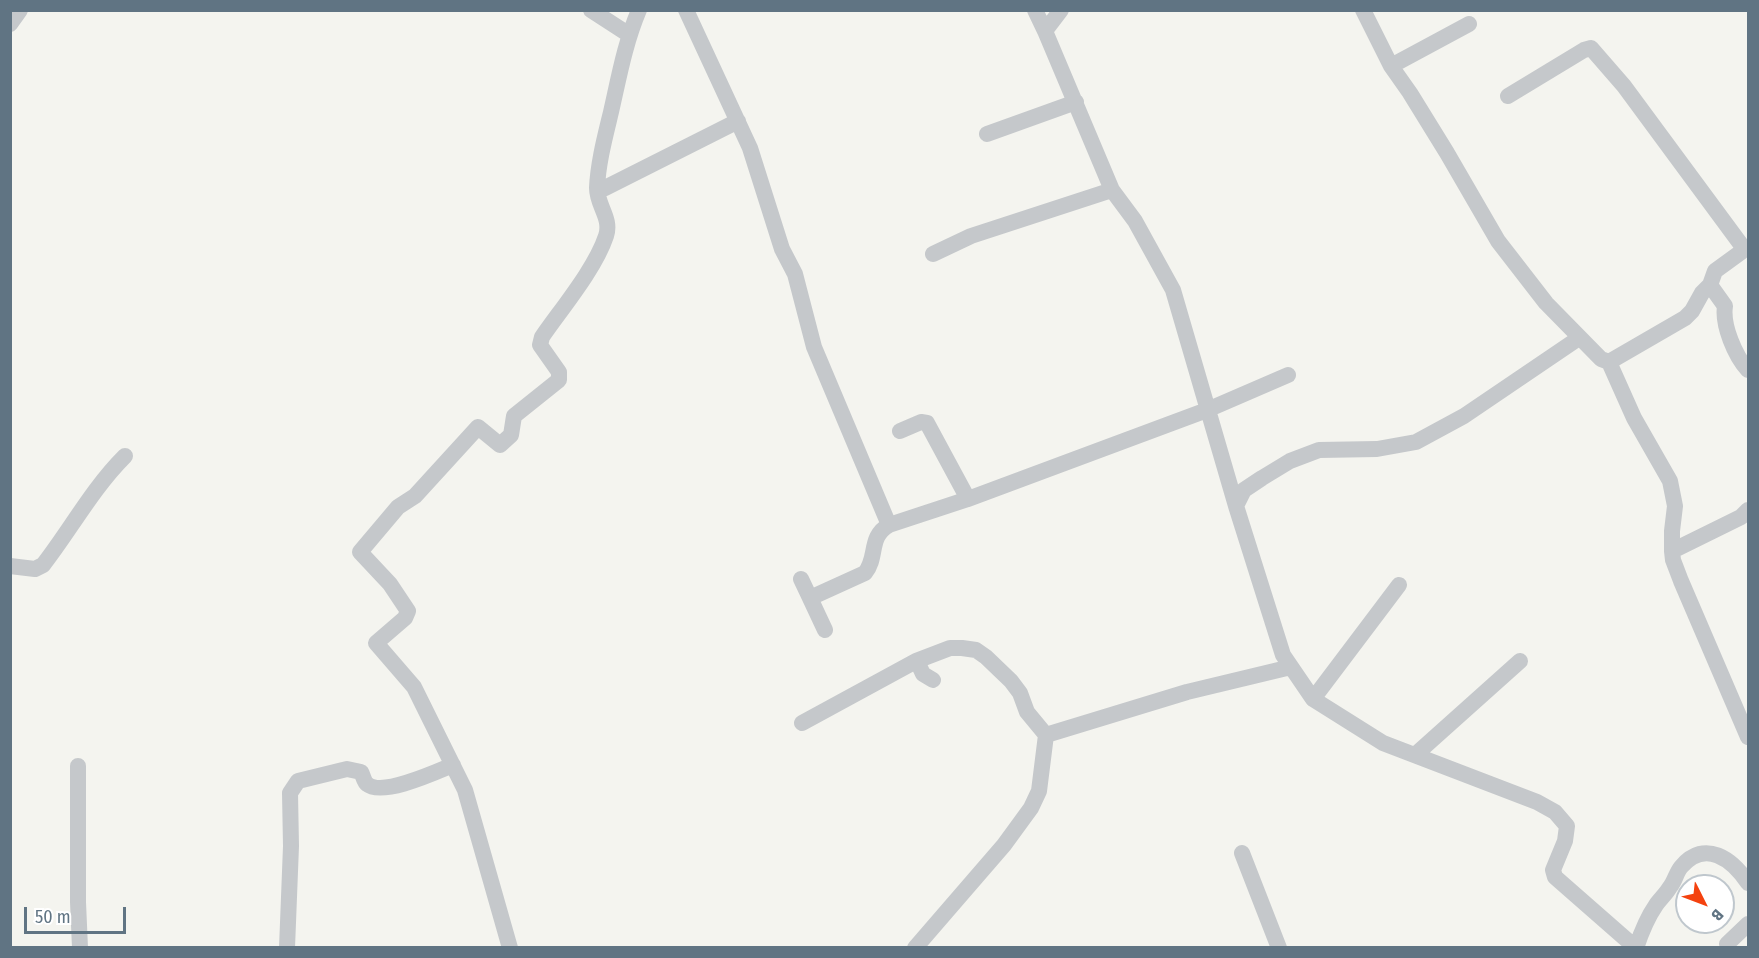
<!DOCTYPE html>
<html>
<head>
<meta charset="utf-8">
<style>
	body { margin:0 }
	#map { position:relative; width:1759px; height:958px; overflow:hidden; background:#f4f4ef; font-family:"Fira Sans Condensed",sans-serif }
	canvas { display:block }
	.frame { position:absolute; inset:0; border:12px solid #607483; pointer-events:none }
	.north { position:absolute; left:1675px; top:874px; width:60px; height:60px; box-sizing:border-box; background:#fff; border:2px solid #bfc7cd; border-radius:50%; rotate:132deg; font-size:16px; font-weight:700; line-height:24px; text-align:center; color:#607483 }
	.north::after { content:''; display:block; margin:auto; width:21px; height:27px; background:#f4420f; clip-path:polygon(50% 0,100% 100%,50% 72%,0 100%) }
	.scale { position:absolute; left:24px; top:907px; width:102px; height:27px; box-sizing:border-box; border:3px solid #607483; border-top:0; padding-left:8px; font-size:18px; line-height:21px; white-space:nowrap; color:#607483; -webkit-text-stroke:4px #fff; paint-order:stroke }
</style>
</head>
<body>
<div id="map">
<canvas width="1759" height="958"></canvas>
<div class="frame"></div>
<div class="north">B</div>
<div class="scale">50 m</div>
</div>
<script>
const ctx = document.querySelector('canvas').getContext('2d');
ctx.lineJoin = 'round';
function strokePath(path, color, width, dash) { ctx.strokeStyle = color; ctx.lineWidth = width; ctx.lineCap = dash ? 'butt' : 'round'; ctx.setLineDash(dash || []); ctx.stroke(path); }
const minor = new Path2D(`
	M591,10L628,34
	M686,10L750,148L782,249L795,274L814,347L889,525
	M1035,10L1045,31
	M1061,10L1045,31L1112,190L1135,221L1173,290L1236,506
	M1363,10L1391,66L1410,93L1447,153L1498,241L1546,303L1601,359L1609,362L1634,418L1670,481L1675,506L1672,531V551
	M10,24L20,10
	M1391,66L1469,24
	M1508,96L1584,50L1591,48L1624,86L1745,250
	M987,134L1076,102
	M605,188L738,121
	M933,254L971,236L1112,190
	M1710,285L1725,306C1722,325 1735,356 1748,370
	M1579,338L1464,416L1416,442L1377,449L1319,450L1290,461L1262,478L1244,490L1236,506L1283,655L1313,699L1383,743L1537,802L1555,812L1567,826L1565,841L1553,870L1555,877L1636,948
	M1609,362L1685,318L1692,311L1702,293L1710,285L1715,271L1748,247
	M900,431L921,422L927,423L968,499L1207,410L1288,375
	M1748,510L1741,517L1672,551L1673,560L1681,581L1748,737
	M10,566L35,569L43,565C71,529 92,489 125,456
	M801,579L810,598
	M825,630L810,598L865,573C878,557 868,537 889,525L968,499
	M917,661L923,674L933,680
	M1313,699L1399,585
	M802,723L916,661L950,648H962L976,650L986,657L1011,681L1020,693L1027,712L1046,735
	M1415,755L1520,661
	M78,766V902L80,948
	M1242,853L1279,948
	M1727,944L1748,924
	M287,948L291,846L290,793L298,781L347,769L361,772C363,775 364,782 367,784C382,797 436,772 453,765
	M510,948L465,790L414,687L376,643L405,618L408,611L390,584L360,552L398,507L415,496L478,427L500,445L511,435L514,416L559,380V372L540,345L542,337C562,308 595,269 606,236C612,218 597,206 597,188C598,163 605,137 611,112C619,77 625,43 639,10
	M915,948L1004,845L1031,808L1039,791L1046,735L1187,692L1291,667
	M1636,948C1641,933 1647,918 1656,905C1660,899 1666,894 1670,887C1675,881 1676,873 1681,867C1705,838 1733,860 1748,883`);
strokePath(minor, '#c5c8cb', 16);
</script>
</body>
</html>
